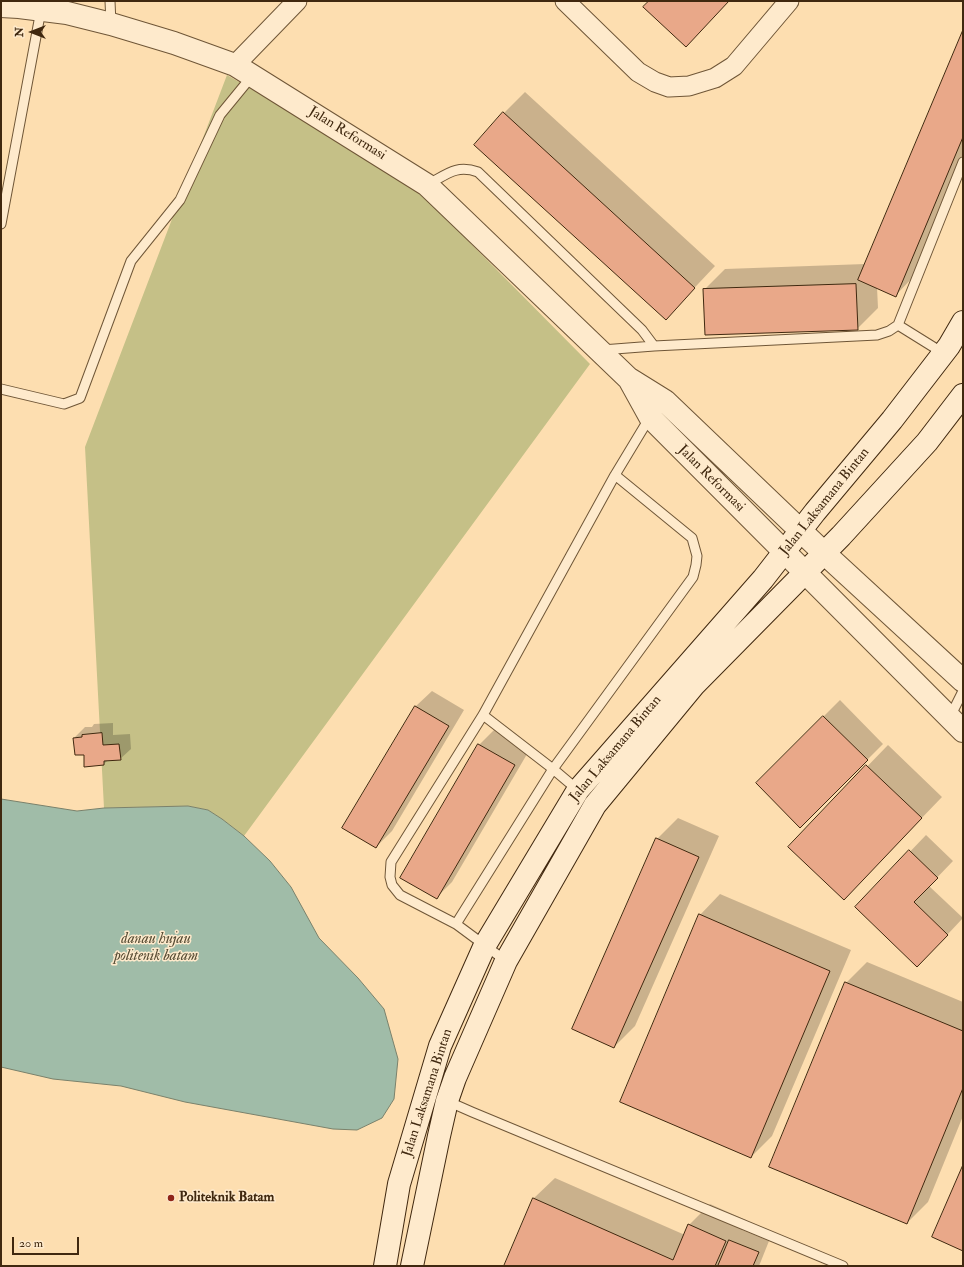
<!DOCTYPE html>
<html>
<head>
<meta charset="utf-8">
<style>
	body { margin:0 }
	#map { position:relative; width:964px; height:1267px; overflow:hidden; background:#fddeb0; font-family:"IM FELL Double Pica",serif }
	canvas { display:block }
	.frame { position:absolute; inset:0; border:2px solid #40280f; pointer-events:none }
	.north { position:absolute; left:12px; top:12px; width:40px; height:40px; -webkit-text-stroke:3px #feeacc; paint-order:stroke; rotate:270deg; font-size:11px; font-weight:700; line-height:16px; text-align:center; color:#40280f }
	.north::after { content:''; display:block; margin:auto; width:14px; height:18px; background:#40280f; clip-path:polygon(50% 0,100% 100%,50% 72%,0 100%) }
	.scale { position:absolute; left:12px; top:1237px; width:67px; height:18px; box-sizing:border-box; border:2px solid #40280f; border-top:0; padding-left:5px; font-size:12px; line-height:14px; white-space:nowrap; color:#40280f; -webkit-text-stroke:3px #feeacc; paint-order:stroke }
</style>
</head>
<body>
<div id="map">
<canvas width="964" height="1267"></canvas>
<div class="frame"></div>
<div class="north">N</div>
<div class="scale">20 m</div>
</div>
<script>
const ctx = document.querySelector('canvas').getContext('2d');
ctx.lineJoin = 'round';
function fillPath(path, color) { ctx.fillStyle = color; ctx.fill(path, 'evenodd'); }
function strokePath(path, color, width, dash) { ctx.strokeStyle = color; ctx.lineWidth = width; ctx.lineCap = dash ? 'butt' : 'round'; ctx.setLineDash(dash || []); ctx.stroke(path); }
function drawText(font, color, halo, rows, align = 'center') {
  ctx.font = font + ' "IM FELL Double Pica",serif'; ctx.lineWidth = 3; ctx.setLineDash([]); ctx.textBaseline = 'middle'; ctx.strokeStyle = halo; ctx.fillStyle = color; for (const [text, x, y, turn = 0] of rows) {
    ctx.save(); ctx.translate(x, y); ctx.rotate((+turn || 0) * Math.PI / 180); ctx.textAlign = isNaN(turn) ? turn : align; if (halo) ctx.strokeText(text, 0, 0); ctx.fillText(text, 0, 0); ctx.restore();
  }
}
const green = new Path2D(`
	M227,75L408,180L590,364L244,836L222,819L208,810L188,806L104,808L85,447Z`);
const water = new Path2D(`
	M1,799L77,811L104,808L188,806L208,810L222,819L244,836L270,861L291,887L319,938L358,978L384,1009L398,1059L394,1099L382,1118L357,1130L333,1129L185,1102L121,1086L53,1079L1,1067Z`);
const shadow = new Path2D(`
	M963,33V164L916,274L896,295L877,287L878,308L857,329L704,290L725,269L865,264Z
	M525,92L715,266L666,318L504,113Z
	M432,691L464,710L392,831L376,847L344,828L416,706Z
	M840,700L883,744L800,827L757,783Z
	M113,723V735L130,734L131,749L120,759L108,760L104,764L84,754L74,738L85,727H92L94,724Z
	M495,729L530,749L452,882L436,898L479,745Z
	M888,745L942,797L864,878L790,846Z
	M678,818L719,836L635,1026L614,1047L657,839Z
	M926,835L953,861L929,886L963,918L933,950L857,907Z
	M720,894L851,950L772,1136L751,1157L700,915Z
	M867,962L963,1002V1116L928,1202L907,1223L846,983Z
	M555,1178L685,1235L689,1225L710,1204L746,1220L742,1230L769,1241L759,1266H505L534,1198Z`);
const building = new Path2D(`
	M649,1H729L686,47L643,7Z
	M963,30V137L896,297L858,280Z
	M503,112L695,288L666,320L474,145Z
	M856,284L858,330L705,335L703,289Z
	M415,706L449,726L376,848L342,828Z
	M823,716L868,760L800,828L756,783Z
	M102,733L103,745L119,744L121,760L104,761V765L84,767V755H75L73,738L82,737V735Z
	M478,744L515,765L437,899L400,878Z
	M866,765L922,818L844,900L788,847Z
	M656,838L699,857L614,1048L572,1029Z
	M909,850L938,878L914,902L948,935L917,967L855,907Z
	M699,914L830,971L751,1158L620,1102Z
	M845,982L963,1031V1088L907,1224L769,1167Z
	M963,1165V1251L932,1237Z
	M533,1198L673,1260L688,1224L726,1241L715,1266H504Z
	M729,1240L759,1252L753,1266H718Z`);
const service = new Path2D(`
	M110,1L111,24
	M427,185C446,175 456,164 478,172L642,330L654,346
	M1,224L41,10
	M898,325L943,353
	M602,350L654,346L877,335L889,331L898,325L963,162
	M1,389L64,404L80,398L131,261L180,200L220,115L252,76
	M483,715L553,769L579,791
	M950,717L963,691
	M456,924L553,769L693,577L696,565L697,556L692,538L615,475
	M506,961L456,924L400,895L392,885L390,877L391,862L483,715L615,475L650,417
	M447,1101L472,1112L843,1266`);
const minor = new Path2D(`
	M565,1L638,72L655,82L669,87L689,86L715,78L734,66L789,1
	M235,65L297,1`);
const tertiary = new Path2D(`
	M1,6L19,7L67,13L111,24L174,43L235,65L427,185L628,378L665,401L824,553L963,681
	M629,379L650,417L963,731`);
const secondary = new Path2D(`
	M385,1266L399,1184L440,1046L485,945L578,790L763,579L815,512L892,420L949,346L963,322
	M412,1266L439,1136L447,1101L455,1078L506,961L595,805L694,685L841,536L927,442L963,395`);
const markers = [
	[171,1198,4,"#8f2418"]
];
const streetNames = [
	["Jalan Reformasi",347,134,32],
	["Jalan Reformasi",711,479,45],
	["Jalan Laksamana Bintan",825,502,-51],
	["Jalan Laksamana Bintan",616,749,-50],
	["Jalan Laksamana Bintan",428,1093,-72]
];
const poiNames = [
	["Politeknik Batam",179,1198]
];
const waterNames = [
	["danau hujau",156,940],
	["politenik batam",156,957]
];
fillPath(green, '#c5c087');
fillPath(water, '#a0bca8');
strokePath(water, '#7a816b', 1);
fillPath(shadow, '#0003');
fillPath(building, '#e9a889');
strokePath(building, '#40280f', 1);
strokePath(service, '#6f5637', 11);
strokePath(minor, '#6f5637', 21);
strokePath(tertiary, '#6f5637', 24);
strokePath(secondary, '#40280f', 24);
strokePath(service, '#feeacc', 9);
strokePath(minor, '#feeacc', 19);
strokePath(tertiary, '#feeacc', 22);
strokePath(secondary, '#feeacc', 22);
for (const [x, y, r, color] of markers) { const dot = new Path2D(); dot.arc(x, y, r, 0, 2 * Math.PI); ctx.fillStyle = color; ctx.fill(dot); strokePath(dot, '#feeacc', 1.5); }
drawText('14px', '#40280f', '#feeacc', streetNames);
drawText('bold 14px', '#40280f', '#feeacc', poiNames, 'left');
drawText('italic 15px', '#584d35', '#feeacc', waterNames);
</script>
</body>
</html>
